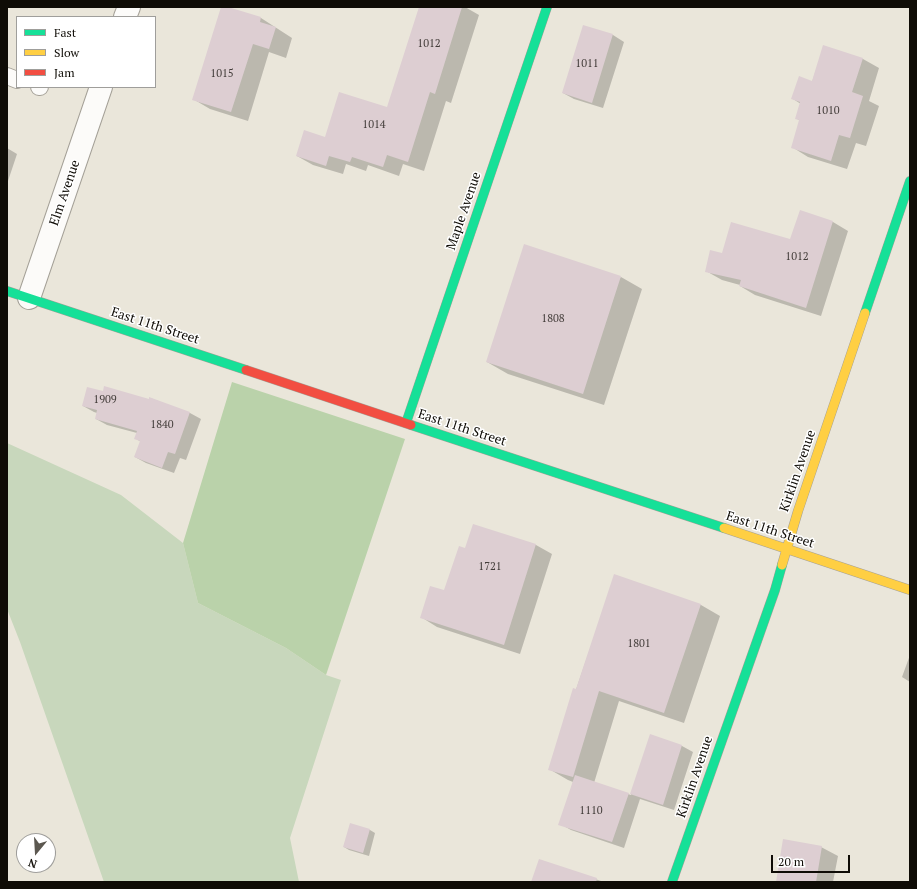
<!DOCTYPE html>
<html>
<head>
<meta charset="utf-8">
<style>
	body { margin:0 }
	#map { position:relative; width:917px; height:889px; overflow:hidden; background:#eae6da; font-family:"PT Serif",serif }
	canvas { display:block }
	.frame { position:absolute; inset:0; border:8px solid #0f0c06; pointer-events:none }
	.legend { position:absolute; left:16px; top:16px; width:140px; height:72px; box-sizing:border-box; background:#fff; border:1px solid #9f9e9b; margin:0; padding:5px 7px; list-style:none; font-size:12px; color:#0f0c06 }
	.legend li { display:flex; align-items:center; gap:8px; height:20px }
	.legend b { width:20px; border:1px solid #9f9e9b }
	.north { position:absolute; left:16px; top:833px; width:40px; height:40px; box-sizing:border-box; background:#fff; border:1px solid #9f9e9b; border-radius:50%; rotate:198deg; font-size:11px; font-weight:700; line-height:16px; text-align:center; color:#0f0c06 }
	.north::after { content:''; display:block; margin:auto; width:14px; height:18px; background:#5c5850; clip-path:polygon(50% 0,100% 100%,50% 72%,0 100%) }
	.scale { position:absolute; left:771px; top:855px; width:79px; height:18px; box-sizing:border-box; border:2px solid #0f0c06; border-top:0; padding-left:5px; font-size:12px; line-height:14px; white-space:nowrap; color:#0f0c06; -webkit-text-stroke:3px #fff; paint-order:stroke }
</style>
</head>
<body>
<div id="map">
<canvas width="917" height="889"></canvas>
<div class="frame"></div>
<ul class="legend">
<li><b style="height:5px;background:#16e098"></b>Fast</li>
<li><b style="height:5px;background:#ffcf43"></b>Slow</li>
<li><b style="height:5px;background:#f24e42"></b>Jam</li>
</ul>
<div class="north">N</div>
<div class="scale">20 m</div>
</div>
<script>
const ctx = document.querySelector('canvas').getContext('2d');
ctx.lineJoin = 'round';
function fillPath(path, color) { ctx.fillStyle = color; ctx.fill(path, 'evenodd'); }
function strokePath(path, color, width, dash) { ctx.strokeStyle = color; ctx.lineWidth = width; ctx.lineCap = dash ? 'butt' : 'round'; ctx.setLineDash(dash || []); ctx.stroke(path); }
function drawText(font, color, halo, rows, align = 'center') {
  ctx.font = font + ' "PT Serif",serif'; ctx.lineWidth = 3; ctx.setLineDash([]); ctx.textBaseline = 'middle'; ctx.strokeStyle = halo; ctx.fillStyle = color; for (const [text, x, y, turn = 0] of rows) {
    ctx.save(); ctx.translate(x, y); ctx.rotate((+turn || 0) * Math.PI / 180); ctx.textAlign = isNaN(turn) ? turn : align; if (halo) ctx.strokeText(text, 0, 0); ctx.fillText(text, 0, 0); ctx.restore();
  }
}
const green = new Path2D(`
	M7,443L121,495L183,543L198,603L286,648L326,675L341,680L290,838L299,882H104L20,642L7,609Z`);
const forest = new Path2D(`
	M232,382L405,439L326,675L286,648L198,603L183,543Z`);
const shadow = new Path2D(`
	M222,7L261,18L292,38L286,58L269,52L248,121L210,109L193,99Z
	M420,7H465L479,15L451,103L446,101L424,171L403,164L399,176L368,165L366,171L346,164L343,174L313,165L297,156L325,138L388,108Z
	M584,26L613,35L624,42L603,108L574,99L563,93Z
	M824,46L863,59L879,68L869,101L879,106L866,146L856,143L847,169L808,157L792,147L800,121L796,118L801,104L793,99L812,82Z
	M7,148L17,154L7,184Z
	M800,212L833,222L848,231L821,316L755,295L740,286V285L722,280L706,271L722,254L791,240Z
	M621,277L642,289L604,405L508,374L487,362Z
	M103,392L149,400L150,398L190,413L201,419L186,460L180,458L174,473L146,463L135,457L141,442L135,438L137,433L107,425L96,419L97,413L94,412L83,406Z
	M536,545L552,554L520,654L437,627L421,617L445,592L465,549Z
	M615,575L701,605L720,616L684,723L619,701L594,783L631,795L651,735L682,746L693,752L674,810L640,799L624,848L571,830L560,824L573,782L568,780L549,769Z
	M910,655V682L902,677Z
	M350,825L370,830L375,833L369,856L349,850L344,847Z
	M821,847L838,856L833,882H777Z
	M540,860L604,882H532Z`);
const building = new Path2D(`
	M221,7H228L261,17L260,22L276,27L269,49L253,44L231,112L192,100Z
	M419,7H462L435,94L430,92L408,162L387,155L383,167L352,157L350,162L329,156L326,166L296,156L304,130L325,137L339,92L387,107Z
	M583,25L613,34L592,103L562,93Z
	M823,45L863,58L852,92L863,96L850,138L839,135L831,161L791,148L799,120L795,119L800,102L791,99L799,76L812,81Z
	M800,210L833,221L806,308L739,286L741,280L705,272L710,250L722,253L731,222L790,239Z
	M524,244L621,276L583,394L486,362Z
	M104,386L149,399V397L190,412L175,454L168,452L162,468L134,457L140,441L134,439L137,431L95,419L97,410L82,406L87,387L103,391Z
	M473,524L536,544L504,645L420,618L430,586L444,590L459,546L465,548Z
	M614,574L701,604L664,713L599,691L573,777L548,770L573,688L576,689Z
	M650,734L682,745L663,805L630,794Z
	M575,775L629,793L612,842L558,825Z
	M350,823L370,829L363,853L343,847Z
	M783,839L822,846L816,882H776Z
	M539,859L597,878L596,882H531Z`);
const lane = new Path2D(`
	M7,76L17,80
	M39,87H40`);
const street = new Path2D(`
	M125,17L129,7
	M29,298L101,87`);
const fast = new Path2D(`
	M7,291L246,370
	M865,313L910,181
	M406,423L547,7
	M411,425L724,528
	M672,882L775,590L782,565`);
const slow = new Path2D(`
	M724,528L910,590
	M782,565L798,511L865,313`);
const jam = new Path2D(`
	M246,370L411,425`);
const numberNames = [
	["1012",429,44],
	["1011",587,64],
	["1015",222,74],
	["1010",828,111],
	["1014",374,125],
	["1012",797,257],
	["1808",553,319],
	["1909",105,400],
	["1840",162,425],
	["1721",490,567],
	["1801",639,644],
	["1110",591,811]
];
const streetNames = [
	["Elm Avenue",65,193,-71],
	["Maple Avenue",464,211,-71],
	["East 11th Street",155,326,18],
	["East 11th Street",462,428,18],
	["Kirklin Avenue",798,471,-71],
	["East 11th Street",770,530,18],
	["Kirklin Avenue",695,777,-71]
];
fillPath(green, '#c8d7bc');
fillPath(forest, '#bad2aa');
fillPath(shadow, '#0003');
fillPath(building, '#ddced2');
strokePath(lane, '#a4a097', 18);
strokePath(street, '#a4a097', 24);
strokePath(fast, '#a4a097', 10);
strokePath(slow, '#a4a097', 10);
strokePath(jam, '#a4a097', 10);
strokePath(lane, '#fcfbf9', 16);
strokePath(street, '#fcfbf9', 22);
strokePath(fast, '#16e098', 9);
strokePath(slow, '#ffcf43', 9);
strokePath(jam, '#f24e42', 9);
drawText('11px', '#423c39', null, numberNames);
drawText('13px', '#0f0c06', '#fff', streetNames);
</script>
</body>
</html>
